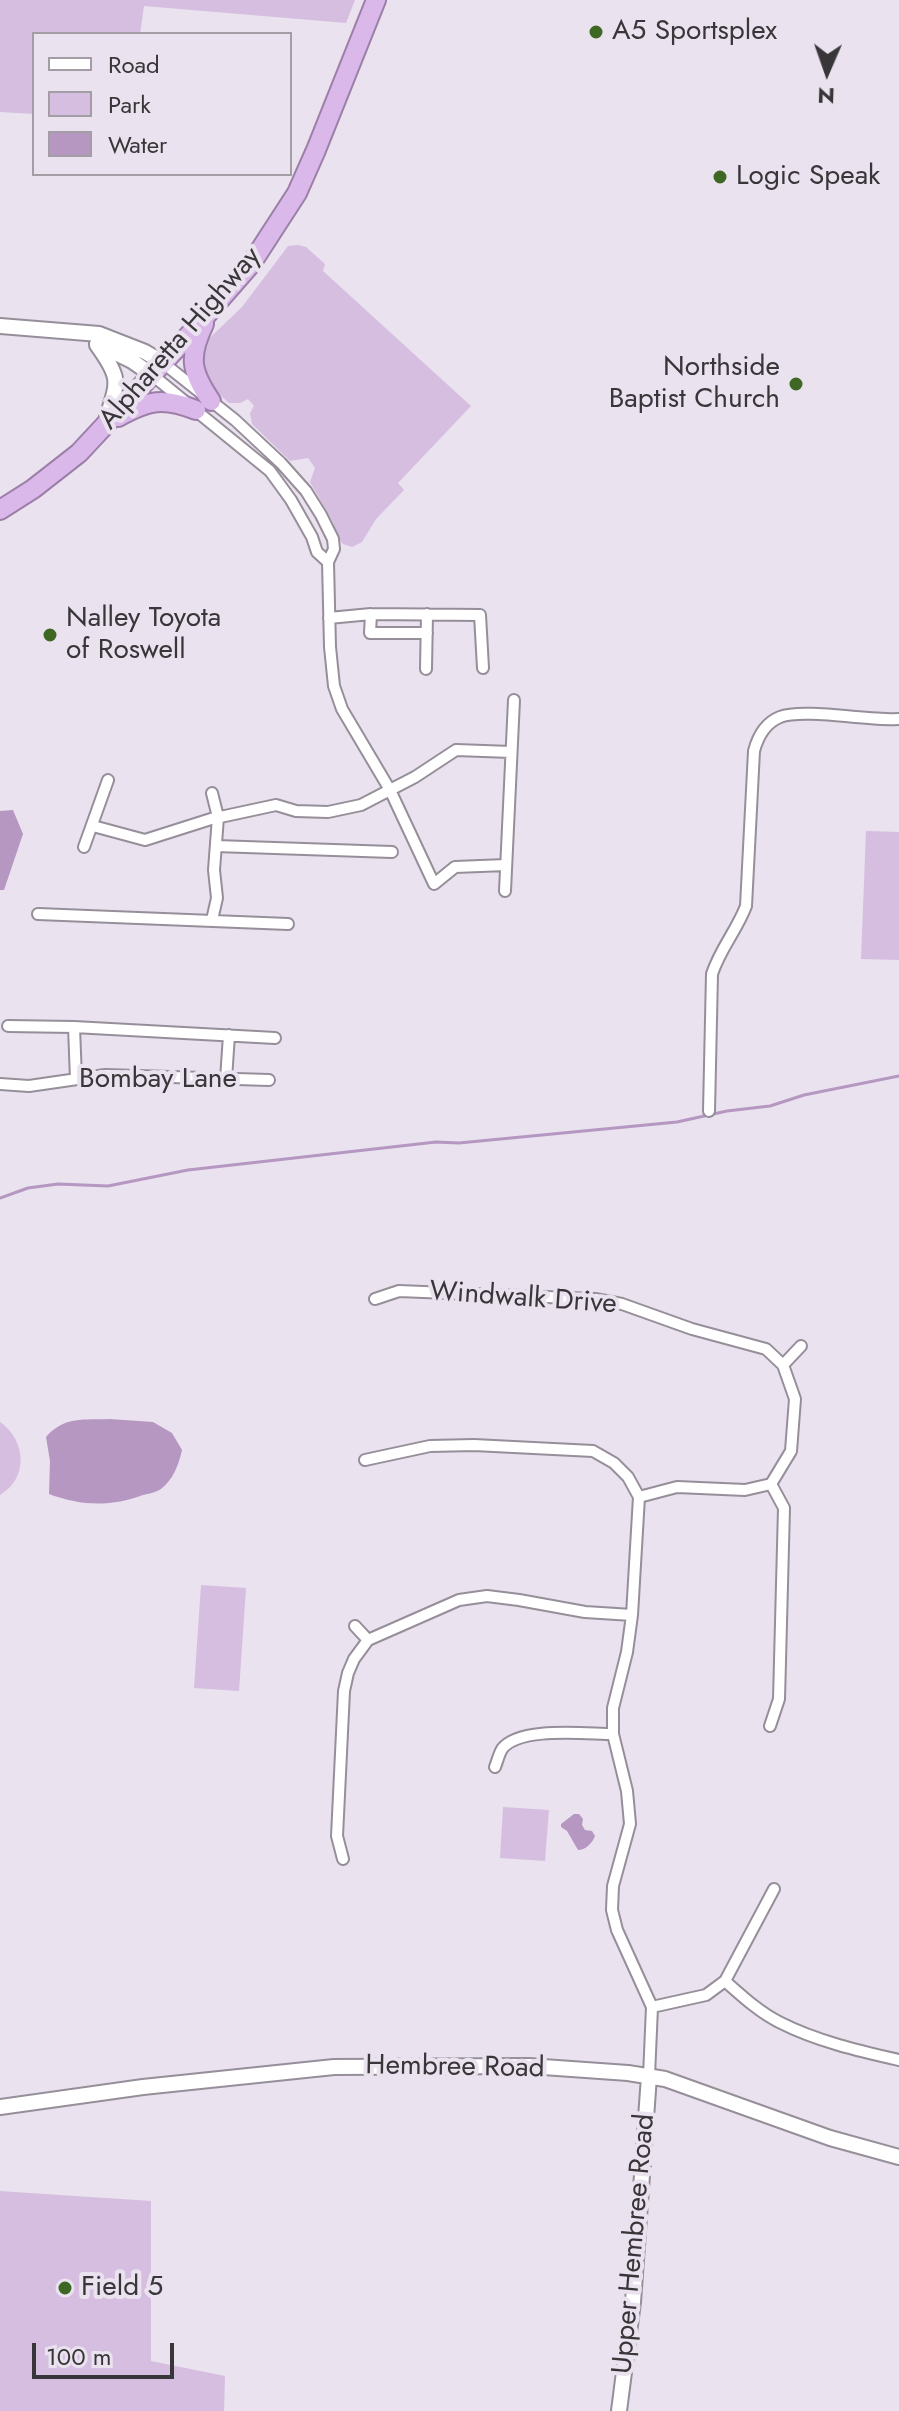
<!DOCTYPE html>
<html>
<head>
<meta charset="utf-8">
<style>
	body { margin:0 }
	#map { position:relative; width:899px; height:2411px; overflow:hidden; background:#eae2ee; font-family:Jost,sans-serif }
	canvas { display:block }
	.legend { position:absolute; left:32px; top:32px; width:260px; height:144px; box-sizing:border-box; background:#eae2ee; border:2px solid #a39da6; margin:0; padding:10px 14px; list-style:none; font-size:24px; color:#39363a }
	.legend li { display:flex; align-items:center; gap:16px; height:40px }
	.legend b { width:40px; border:2px solid #a39da6 }
	.north { position:absolute; left:787px; top:32px; width:80px; height:80px; -webkit-text-stroke:6px #eae2ee; paint-order:stroke; rotate:182deg; font-size:22px; font-weight:700; line-height:32px; text-align:center; color:#39363a }
	.north::after { content:''; display:block; margin:auto; width:28px; height:36px; background:#39363a; clip-path:polygon(50% 0,100% 100%,50% 72%,0 100%) }
	.scale { position:absolute; left:32px; top:2343px; width:142px; height:36px; box-sizing:border-box; border:4px solid #39363a; border-top:0; padding-left:10px; font-size:24px; line-height:28px; white-space:nowrap; color:#39363a; -webkit-text-stroke:6px #eae2ee; paint-order:stroke }
</style>
</head>
<body>
<div id="map">
<canvas width="899" height="2411"></canvas>
<ul class="legend">
<li><b style="height:10px;background:#fff"></b>Road</li>
<li><b style="height:22px;background:#d5bee0"></b>Park</li>
<li><b style="height:22px;background:#b597c2"></b>Water</li>
</ul>
<div class="north">N</div>
<div class="scale">100 m</div>
</div>
<script>
const ctx = document.querySelector('canvas').getContext('2d');
ctx.lineJoin = 'round';
function fillPath(path, color) { ctx.fillStyle = color; ctx.fill(path, 'evenodd'); }
function strokePath(path, color, width, dash) { ctx.strokeStyle = color; ctx.lineWidth = width; ctx.lineCap = dash ? 'butt' : 'round'; ctx.setLineDash(dash || []); ctx.stroke(path); }
function drawText(font, color, halo, rows, align = 'center') {
  ctx.font = font + ' Jost,sans-serif'; ctx.lineWidth = 8; ctx.setLineDash([]); ctx.textBaseline = 'middle'; ctx.strokeStyle = halo; ctx.fillStyle = color; for (const [text, x, y, turn = 0] of rows) {
    ctx.save(); ctx.translate(x, y); ctx.rotate((+turn || 0) * Math.PI / 180); ctx.textAlign = isNaN(turn) ? turn : align; if (halo) ctx.strokeText(text, 0, 0); ctx.fillText(text, 0, 0); ctx.restore();
  }
}
const green = new Path2D(`
	M0,0H355L346,23L144,6L140,34H34V114L0,112Z
	M298,245L306,247L325,264L323,271L471,406L398,483L404,490L376,519L362,542L352,547L343,544L339,539L333,522L310,482L315,468L308,458L290,461L252,424L250,413L254,406L248,399L240,403H229L203,379L199,348L242,307L288,246Z
	M866,831L899,832V960L861,959Z
	M0,1422C26,1440 29,1478 0,1495Z
	M201,1585L246,1588L239,1691L194,1688Z
	M503,1807L549,1810L545,1861L500,1858Z
	M0,2191L151,2201V2361L225,2376L224,2411H0Z`);
const water = new Path2D(`
	M13,810L23,834L4,890H0V811Z
	M110,1419L153,1422L172,1433L182,1450C179,1464 173,1480 161,1489C157,1492 148,1494 143,1495C111,1507 81,1506 49,1494L50,1461L46,1437C64,1416 84,1420 110,1419Z
	M574,1814H579L583,1819L582,1825L585,1830L592,1831L595,1836C593,1842 586,1850 578,1850L567,1831L561,1827V1824Z`);
const stream = new Path2D(`
	M0,1198L28,1188L58,1184L108,1186L188,1170L436,1142L459,1143L677,1122L727,1111L770,1106L804,1095L899,1076`);
const minor = new Path2D(`
	M162,362L235,420L281,463L306,491L321,515L333,539L334,549L328,562L330,647L334,686L342,709L390,790L434,884L455,867L506,865
	M151,374L270,471L291,500L312,537L317,552L328,562
	M371,614L370,633H427
	M329,618L371,614L480,615L483,668
	M426,669L427,614
	M93,826L145,840L211,819L276,805L296,811L328,812L361,805L415,777L456,750L511,752
	M216,846L392,852
	M84,847L108,780
	M505,891L514,700
	M38,914L288,924
	M212,920L217,898L214,870L218,817L212,793
	M8,1026L74,1027L76,1079
	M74,1027L275,1038
	M226,1079L229,1035
	M0,1084L29,1086L105,1075L269,1080
	M709,1111L712,974C720,949 737,930 746,906L754,751C758,736 765,723 780,717C803,708 870,721 899,719
	M375,1299L399,1291L595,1299L622,1304L692,1329L766,1349L783,1365L795,1399L791,1451L771,1484L745,1490L677,1487L639,1497
	M783,1365L801,1346
	M365,1460L430,1446L474,1445L593,1451L614,1463L628,1477L639,1497L632,1615L627,1652L613,1708V1734L627,1791L630,1824L613,1886L612,1910L617,1930L652,2007L649,2076
	M355,1626L368,1640
	M770,1726L779,1699L784,1508L771,1484
	M495,1767C497,1762 499,1754 502,1749C519,1726 586,1734 613,1734
	M343,1859L337,1836L344,1691L348,1673L354,1659L368,1640L459,1600L487,1596L519,1600L585,1612L632,1615
	M725,1981C742,1996 759,2012 779,2022C816,2041 859,2051 899,2060
	M652,2007L706,1995L725,1981L774,1889`);
const tertiary = new Path2D(`
	M0,326L99,334L145,352L162,362
	M97,344L132,361L151,374
	M97,345C123,381 117,382 106,421
	M0,2107L143,2087L334,2067L529,2066L628,2073L665,2079L830,2138L899,2157
	M619,2411L633,2302L649,2076`);
const trunk = new Path2D(`
	M204,324C188,357 191,372 211,401
	M118,417C149,400 163,397 196,410
	M0,510L33,489L79,453L189,335L251,264L297,193L316,150L376,0`);
const markers = [
	[596,32,8,"#3d6723"],
	[720,177,8,"#3d6723"],
	[796,384,8,"#3d6723"],
	[50,635,8,"#3d6723"],
	[65,2288,8,"#3d6723"]
];
const poiNames = [
	["A5 Sportsplex",612,32],
	["Logic Speak",736,177],
	["Northside",780,368,"right"],
	["Baptist Church",780,400,"right"],
	["Nalley Toyota",66,619],
	["of Roswell",66,651],
	["Field 5",81,2288]
];
const streetNames = [
	["Alpharetta Highway",181,339,-49],
	["Bombay Lane",158,1080],
	["Windwalk Drive",523,1299,4],
	["Hembree Road",455,2068,1],
	["Upper Hembree Road",635,2244,-85]
];
fillPath(green, '#d5bee0');
fillPath(water, '#b597c2');
strokePath(stream, '#b597c2', 3);
strokePath(minor, '#968e99', 14);
strokePath(tertiary, '#968e99', 18);
strokePath(trunk, '#9c7fa8', 22);
strokePath(minor, '#fff', 10);
strokePath(tertiary, '#fff', 14);
strokePath(trunk, '#dab8ea', 18);
for (const [x, y, r, color] of markers) { const dot = new Path2D(); dot.arc(x, y, r, 0, 2 * Math.PI); ctx.fillStyle = color; ctx.fill(dot); strokePath(dot, '#eae2ee', 3); }
drawText('28px', '#39363a', '#eae2ee', poiNames, 'left');
drawText('28px', '#39363a', '#eae2ee', streetNames);
</script>
</body>
</html>
